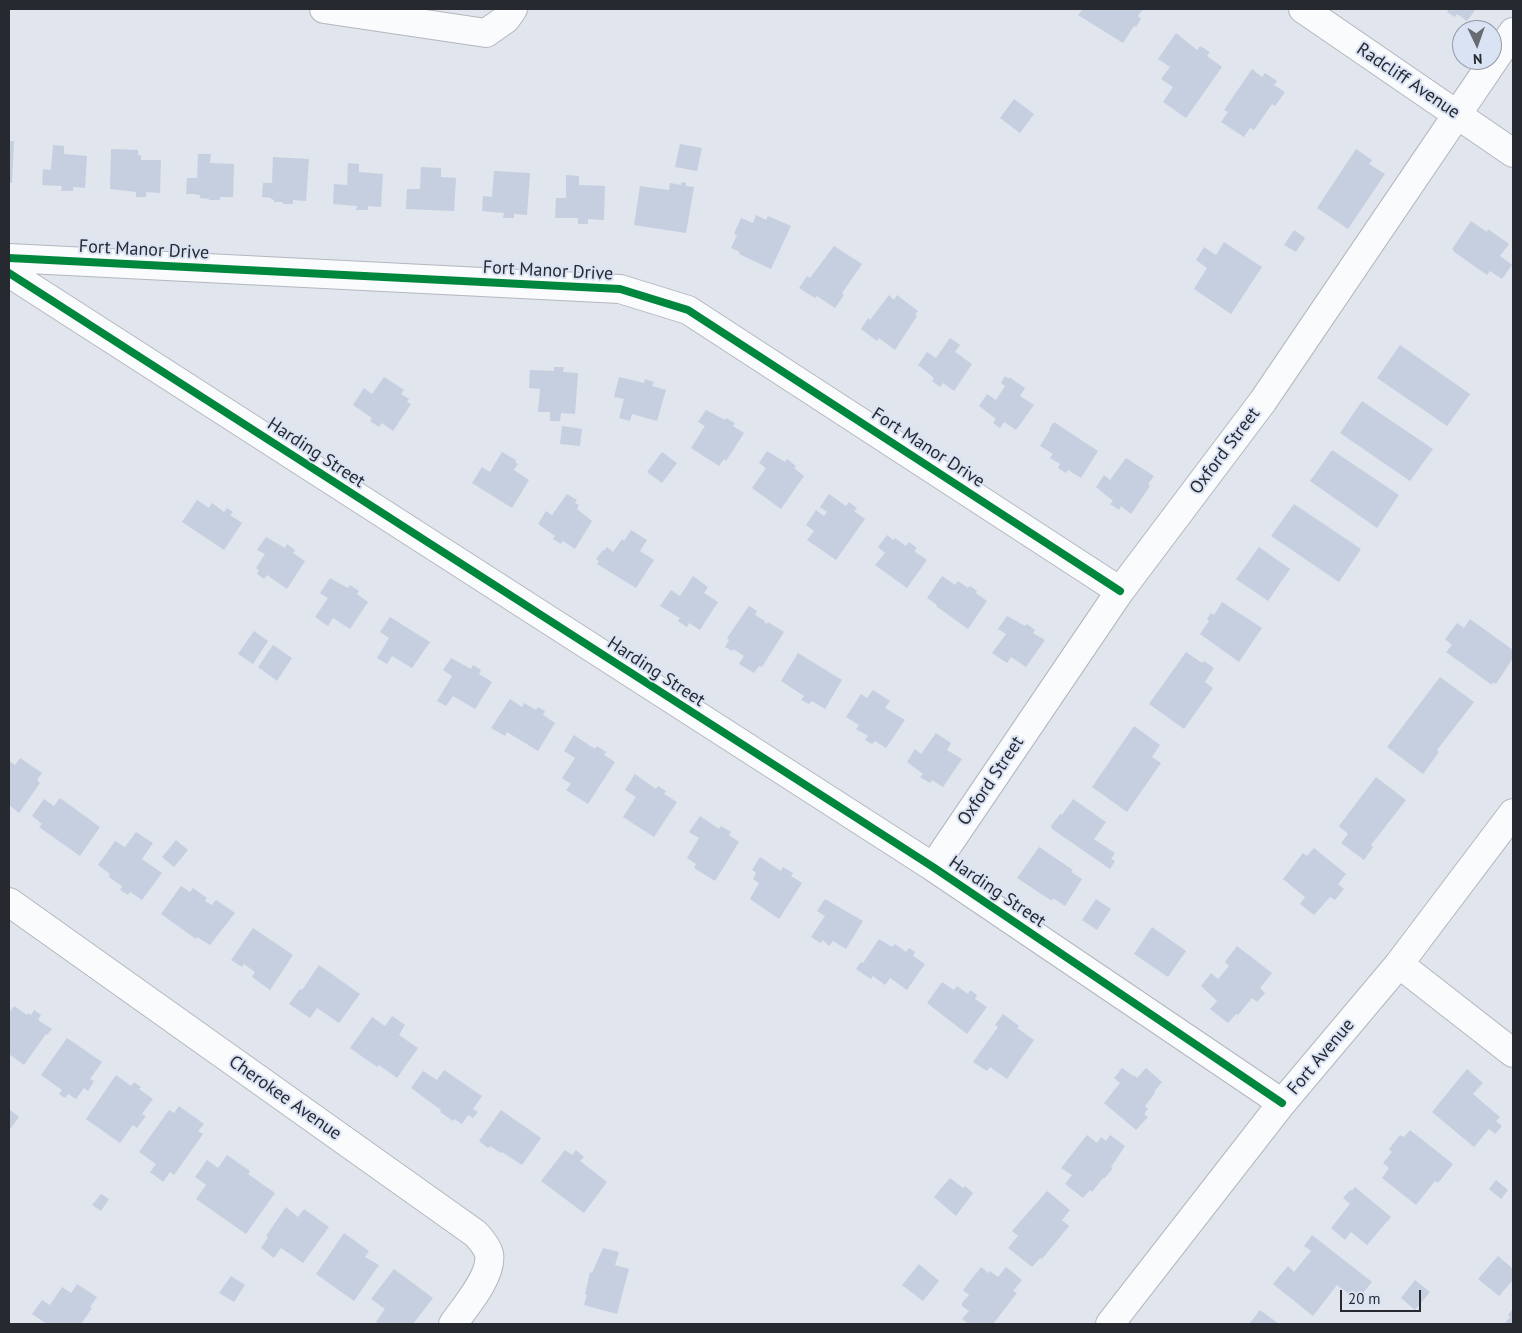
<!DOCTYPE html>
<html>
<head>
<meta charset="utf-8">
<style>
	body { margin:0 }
	#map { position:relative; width:1522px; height:1333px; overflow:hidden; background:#e0e5ee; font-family:"PT Sans",sans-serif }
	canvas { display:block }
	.frame { position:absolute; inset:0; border:10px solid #262930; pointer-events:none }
	.north { position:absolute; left:1452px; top:20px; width:50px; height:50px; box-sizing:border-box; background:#dae3f4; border:1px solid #9299a6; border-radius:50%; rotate:177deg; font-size:14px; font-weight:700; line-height:20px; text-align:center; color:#262930 }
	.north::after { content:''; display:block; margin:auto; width:18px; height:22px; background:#676b72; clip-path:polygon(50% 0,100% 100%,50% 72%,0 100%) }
	.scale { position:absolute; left:1340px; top:1290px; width:81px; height:22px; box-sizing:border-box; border:2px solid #262930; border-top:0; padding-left:6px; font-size:15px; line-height:18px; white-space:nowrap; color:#262930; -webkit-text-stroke:4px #dae3f4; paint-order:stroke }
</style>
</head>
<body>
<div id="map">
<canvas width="1522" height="1333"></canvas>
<div class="frame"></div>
<div class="north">N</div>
<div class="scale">20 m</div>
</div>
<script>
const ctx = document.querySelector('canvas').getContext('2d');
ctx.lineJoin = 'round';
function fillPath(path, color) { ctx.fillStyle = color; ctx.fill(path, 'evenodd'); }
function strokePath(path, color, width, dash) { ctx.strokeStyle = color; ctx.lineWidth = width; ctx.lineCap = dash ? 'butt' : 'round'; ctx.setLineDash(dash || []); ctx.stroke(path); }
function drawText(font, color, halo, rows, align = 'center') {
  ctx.font = font + ' "PT Sans",sans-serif'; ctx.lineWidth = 4; ctx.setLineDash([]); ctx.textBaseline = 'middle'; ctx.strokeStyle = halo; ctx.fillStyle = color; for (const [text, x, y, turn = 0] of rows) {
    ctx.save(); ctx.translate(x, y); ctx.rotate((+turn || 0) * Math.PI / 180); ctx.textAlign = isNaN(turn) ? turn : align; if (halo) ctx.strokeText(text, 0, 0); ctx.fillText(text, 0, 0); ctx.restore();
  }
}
const building = new Path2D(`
	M1083,9H1143L1138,16L1141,19L1136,27L1134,26L1123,43L1078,15Z
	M1449,9H1476L1467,21L1457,14L1455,17L1447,12Z
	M1176,33L1197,50L1200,46L1210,52L1207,56L1222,67L1186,118L1163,102L1173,87L1161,79L1170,67L1158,59Z
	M1252,69L1262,77L1265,73L1277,81L1274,85L1285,92L1275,106L1272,104L1254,130L1250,128L1244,137L1221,122L1228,112L1224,110Z
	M1014,99L1034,114L1020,133L1000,118Z
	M9,141H14L12,183H9Z
	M680,144L702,148L697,171L675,167Z
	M53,145L64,146V154L87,156L85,188L73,187V191H61L62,186L42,185L43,169L51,170Z
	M111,149L138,150V155H141V160H161L160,193L146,192V197H136V192L110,189Z
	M1356,149L1372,160L1369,164L1385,174L1348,229L1317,208Z
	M198,154H211L210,163L234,164L233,197H220V200H209V199L200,198V195H196V194H186L187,178H197Z
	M273,157L309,159L306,201L293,200V204H283V202H274V200L271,199V198L262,197L263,183H272Z
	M348,163L359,164V172L383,174L381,207L368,206V210H356L357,206L333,204L334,184L347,185Z
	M421,167L441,168V177L456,178L454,211L406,209L407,189H420Z
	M494,171L530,173L527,215L514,214V218H503L504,213L482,211L483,196L492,197Z
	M566,175L579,176V185L605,186L604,220L588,219V224H578V218H555L556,198H566Z
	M682,182L686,183V186L694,187L686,233L634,225L640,186L669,190L670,183L681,185Z
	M756,215L766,220L768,216L791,226L771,269L739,254L740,252L731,248L737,235L734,234L741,218L753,223Z
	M1471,221L1487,232L1488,229L1509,244L1500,256L1512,265L1502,279L1490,271L1487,275L1453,251L1454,250L1452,249Z
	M1294,230L1305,238L1296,252L1284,245Z
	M1224,242L1262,267L1231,314L1194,289L1207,268L1196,260L1204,247L1216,255Z
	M834,246L862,264L842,293L844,295L835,308L817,296L815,298L799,288L807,276L810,278Z
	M889,295L894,300L897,295L918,311L915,315L917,316L895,350L879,338L877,341L861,329L868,318L870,320Z
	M950,338L960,345L955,352L972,364L954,391L943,383L940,387L932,381L934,378L918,365L927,352L936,358Z
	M1400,345L1470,394L1447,426L1377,378Z
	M554,367H564L563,372L578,373L575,414L561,413L560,421H550V412H538L540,389L529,388L530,370L554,371Z
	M1005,376L1009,379V377L1025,388L1020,396L1034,405L1016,430L1004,422L1000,428L993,423L996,419L979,406L987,394L996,400L1005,386L1001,383Z
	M384,377L404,390L401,394L409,399L407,402L411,404L393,431L382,423L379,427L370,421L372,418L353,405L364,388L372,394Z
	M619,377L644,383L645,379L654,382L652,386L666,390L657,421L632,414L630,421L619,418L624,399L614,397Z
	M1362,401L1433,449L1410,481L1340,433Z
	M706,410L725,420L726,418L735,423L733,426L744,433L726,461L724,459L719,466L691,448L705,426L698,422Z
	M1054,422L1098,451L1081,478L1068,470L1066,473L1058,468L1060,464L1050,458L1053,454L1040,446L1050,430L1049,429Z
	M562,426L582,429L580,446L560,444Z
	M1332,450L1399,495L1377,528L1310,481Z
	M767,451L785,462L787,459L796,466L794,468L804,476L781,509L752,488L766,468L759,463Z
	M502,452L516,460L515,462L518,464L514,470L529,480L512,508L472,483L482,467L490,472Z
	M662,452L677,463L662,483L647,472Z
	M1126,458L1154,476L1148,484L1150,486L1131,514L1121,506L1119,510L1110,504L1113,501L1096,487L1104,475L1110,480Z
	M567,494L577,500L575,503L579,505L577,509L592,521L575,549L563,541L561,544L553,539L555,536L538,524L546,511L552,515Z
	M829,494L846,506L849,502L857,508L854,511L865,519L836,560L807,540L814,531L806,525L816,510L824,516L827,512L820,507Z
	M197,500L209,508L212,503L224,512L227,508L233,512L230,515L242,523L224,550L182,522Z
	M1294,504L1361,549L1339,582L1271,536Z
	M631,530L647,540L640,551L654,560L636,588L597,564L599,561L596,559L603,550L604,551L607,547L613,552L622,539L624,541Z
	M887,535L893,540L895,538L906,546L909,542L917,548L914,551L927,560L907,588L875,565L885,553L878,547Z
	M266,537L285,548L287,544L295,550L293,553L305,561L287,589L267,575L264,579L257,574L259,570L256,568L265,554L257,550Z
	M1259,547L1290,569L1268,601L1236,579Z
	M693,576L708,587L704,593L718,602L700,630L689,623L687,627L678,621L680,618L660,606L671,590L680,596Z
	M942,576L955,585L958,581L968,588L970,586L977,591L976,593L987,601L968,629L936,606L937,605L927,598Z
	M330,578L348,588L350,585L359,591L357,594L368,602L350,629L333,618L328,626L315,617L328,598L320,593Z
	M1222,602L1262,628L1239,662L1200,634L1209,621L1207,619L1211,613L1214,615Z
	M749,606L757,611L755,615L765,621L764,622L767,624L768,622L784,632L762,667L759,666L754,673L739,664L744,656L733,649L732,651L725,647L729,640L727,638Z
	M1007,616L1025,626L1027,624L1035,630L1033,633L1045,640L1026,667L1011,657L1007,663L992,653L1006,634L998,629Z
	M390,617L430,642L412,668L392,656L387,664L377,658L389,638L380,632Z
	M1470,619L1513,650V658L1496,684L1493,682L1492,685L1446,652L1452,645L1445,639L1457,623L1464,628Z
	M254,631L268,641L253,664L238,654Z
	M273,645L292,658L277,681L258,667Z
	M1186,652L1202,663L1204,661L1214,668L1205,682L1213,688L1184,729L1149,704Z
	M798,653L842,680L825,709L812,701L809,704L801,700L804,696L781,681Z
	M451,658L471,669L473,665L481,670L479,674L492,682L475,709L453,696L446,706L437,701L452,676L443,670Z
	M1440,677L1474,702L1437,750L1439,752L1423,774L1387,747Z
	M873,690L890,701L885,708L905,720L886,748L875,741L872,744L865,740L868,736L856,729L859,725L846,717L861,694L867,698Z
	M510,699L522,707L524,703L536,710L538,707L545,711L543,715L555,723L538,751L507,732L505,736L491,728Z
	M1134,726L1160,745L1152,757L1161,763L1127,812L1092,787Z
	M936,733L951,743L947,750L962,759L943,787L932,780L930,783L920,777L923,774L907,762L915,749L921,754Z
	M574,735L595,749L597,746L606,752L604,755L615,762L588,804L566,790L571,784L562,778L575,758L564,751Z
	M20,758L42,773L37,780L40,783L19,813L9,805V761L15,765Z
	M635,774L656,789L658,786L666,791L664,794L677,802L654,837L623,817L636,797L625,790Z
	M1376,777L1406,800L1371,845L1373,847L1364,860L1341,843L1348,834L1339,826Z
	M60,798L100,827L80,856L39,827L42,824L32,816L44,799L54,806Z
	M1073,799L1106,822L1094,839L1115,853L1111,859L1115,861L1110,869L1052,829L1051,826L1060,814L1062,815Z
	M700,816L719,829L721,826L731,832L729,835L739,842L715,881L694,868L696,864L687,858L699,838L689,832Z
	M136,832L153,843L142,859L162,873L142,900L130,892L128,895L120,890L122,886L109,877L110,874L98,865L115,841L125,847Z
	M176,840L188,850L174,867L162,857Z
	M1039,847L1073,870L1071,872L1082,879L1065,906L1053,898L1052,901L1017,878Z
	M1314,848L1346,874L1338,884L1344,889L1335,900L1330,897L1314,915L1300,904L1305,897L1283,879L1303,853L1307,856Z
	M760,857L781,871L783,867L793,873L791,876L802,883L779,919L750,899L759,883L753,879L756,873L752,870Z
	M181,886L190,892L193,888L207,898L205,901L212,905L216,900L235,913L210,945L197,937L196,939L161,914Z
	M825,899L863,921L846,949L833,941L829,946L823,940L821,943L811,937L825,916L817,911Z
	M1096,899L1111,909L1097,930L1082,920Z
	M1152,927L1186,951L1168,977L1134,954Z
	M253,928L293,955L270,990L252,977L255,972L244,964L242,967L231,960Z
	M879,939L892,947L895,944L906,952L909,948L915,952L913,956L925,964L907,990L890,978L885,985L873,976L871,979L856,969L861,962L863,963Z
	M1237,946L1272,973L1260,988L1265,993L1257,1002L1252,998L1238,1015L1236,1014L1228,1023L1210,1009L1217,1001L1201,986L1211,973L1218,979L1229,966L1225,962Z
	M319,965L360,994L339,1023L317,1008L310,1018L289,1004L300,989L302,990Z
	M942,982L954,990L957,986L968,994L970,990L977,995L975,999L987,1007L967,1034L927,1003Z
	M14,1006L27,1015L28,1013L31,1015L34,1010L41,1015L38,1020L52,1029L47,1035L46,1034L24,1065L9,1054V1013Z
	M1003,1014L1019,1026L1017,1028L1034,1040L1007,1079L990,1067L987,1071L973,1062L998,1027L995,1025Z
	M392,1016L405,1025L399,1035L418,1048L397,1078L379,1065L377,1067L350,1048L372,1017L385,1026Z
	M67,1038L102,1062L90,1079L94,1081L88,1091L84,1088L76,1099L68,1094L65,1098L59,1094L62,1090L41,1075Z
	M1122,1068L1133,1076L1134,1075L1137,1078L1146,1068L1162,1082L1154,1092L1155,1093L1145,1106L1148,1109L1144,1114L1148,1117L1136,1130L1104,1103L1120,1083L1114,1078Z
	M1467,1069L1483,1083L1473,1094L1500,1117L1496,1121L1502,1126L1495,1134L1489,1129L1474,1147L1432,1112Z
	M444,1070L482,1096L473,1109L478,1112L473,1118L468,1115L462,1124L454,1119L453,1121L440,1112L441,1110L411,1088L423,1071L437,1080Z
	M116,1075L131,1086L134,1082L141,1087L139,1089L153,1099L142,1114L146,1116L137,1128L133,1125L120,1143L86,1119Z
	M179,1106L204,1124L198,1131L203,1134L174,1175L170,1172L163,1182L150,1172L156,1164L139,1152L169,1110L174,1113Z
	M9,1109L19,1117L10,1129L9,1128Z
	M501,1110L541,1138L522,1165L502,1152L501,1153L490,1146L488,1148L479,1141Z
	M1410,1130L1453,1164L1438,1183L1435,1181L1416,1205L1382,1178L1389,1168L1383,1163L1392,1152L1389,1149L1400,1135L1404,1137Z
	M1087,1135L1097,1143L1101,1137L1106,1141L1110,1135L1125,1146L1111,1167L1113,1168L1104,1179L1103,1178L1092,1192L1090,1190L1083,1198L1065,1184L1072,1175L1061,1168Z
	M565,1150L572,1155L576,1150L584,1157L580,1161L607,1182L584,1213L541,1181Z
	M227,1155L250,1171L248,1174L275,1193L246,1234L196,1199L206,1185L195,1177L207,1160L218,1168Z
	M950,1178L963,1188L965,1186L973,1193L956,1216L934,1197Z
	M1496,1180L1508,1190L1501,1199L1489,1189Z
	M1355,1187L1391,1217L1367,1245L1351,1232L1345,1240L1331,1228L1350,1204L1343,1198L1350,1190L1352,1191Z
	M1047,1191L1070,1210L1062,1220L1069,1226L1042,1259L1040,1258L1032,1267L1008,1248L1018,1236L1012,1231Z
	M101,1194L109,1199L101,1211L92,1205Z
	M286,1207L298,1217L304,1209L329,1227L303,1263L281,1248L274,1258L261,1248L268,1237L266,1236Z
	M344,1233L369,1251L365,1257L379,1265L354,1301L316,1274Z
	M1312,1235L1372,1282L1357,1300L1337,1285L1313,1316L1273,1284L1288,1266L1294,1272L1311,1251L1304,1246Z
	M603,1248L619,1252L615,1265L629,1269L617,1314L584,1305L587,1295L585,1294L590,1272L592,1273Z
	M1498,1256L1513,1269V1280L1499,1296L1478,1279Z
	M919,1264L939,1281L923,1301L902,1285Z
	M981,1267L988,1273L990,1271L998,1277L1006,1267L1022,1280L1013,1291L1017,1293L993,1324H969L962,1319L969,1311L962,1306V1303L969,1295L963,1290Z
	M394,1269L433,1298L413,1324H379L376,1322L385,1309L371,1299Z
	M231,1276L245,1285L234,1302L219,1293Z
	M1415,1280L1430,1292L1415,1310L1401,1298Z
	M77,1284L97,1297L90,1307L92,1308L81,1324H47L32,1314L42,1300L50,1305L62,1287L71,1293Z
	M1260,1310L1279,1324H1249Z
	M1512,1310L1513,1311V1324H1504L1510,1317L1508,1315Z`);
const minor = new Path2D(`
	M324,9L486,33L506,19L513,9
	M1303,9L1513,153
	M9,258L620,289L688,310L1120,591
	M9,273L933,867L1282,1103
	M933,867L1120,591L1263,401L1513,32
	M9,902L476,1234C481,1240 487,1246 489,1254C493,1275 465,1307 453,1324`);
const tertiary = new Path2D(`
	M1399,964L1513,1053`);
const primary = new Path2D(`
	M1110,1324L1282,1103L1399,964L1513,813`);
const cycleway = new Path2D(`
	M9,258L620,289L688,310L1120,591
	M9,273L933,867L1282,1103`);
const streetNames = [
	["Radcliff Avenue",1408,81,34],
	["Fort Manor Drive",144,250,3],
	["Fort Manor Drive",548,271,3],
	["Fort Manor Drive",928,448,33],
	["Oxford Street",1225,451,-53],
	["Harding Street",316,453,33],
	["Harding Street",656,672,33],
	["Oxford Street",991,781,-56],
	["Harding Street",997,892,34],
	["Fort Avenue",1321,1057,-50],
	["Cherokee Avenue",285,1098,35]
];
fillPath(building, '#c6cfe0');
strokePath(minor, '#b3b7be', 30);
strokePath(tertiary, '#b3b7be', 30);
strokePath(primary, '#b3b7be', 30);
strokePath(minor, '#fafbfc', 28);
strokePath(tertiary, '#fafbfc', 28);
strokePath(primary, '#fafbfc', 28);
strokePath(cycleway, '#00873e', 8);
drawText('18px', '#262930', '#dae3f4', streetNames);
</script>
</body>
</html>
